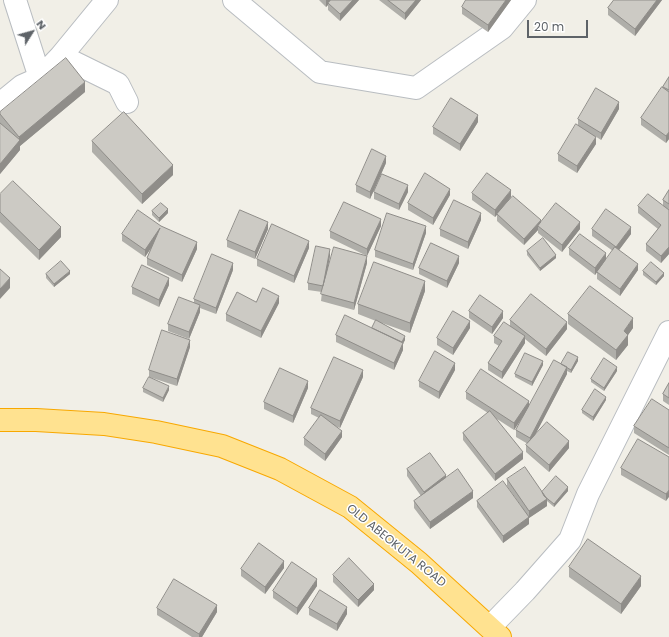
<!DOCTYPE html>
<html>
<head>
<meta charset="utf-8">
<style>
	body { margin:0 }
	#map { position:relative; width:669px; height:637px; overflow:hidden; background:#f1efe7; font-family:Poppins,sans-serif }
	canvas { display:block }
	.north { position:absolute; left:12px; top:12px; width:40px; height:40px; -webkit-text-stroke:3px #fff; paint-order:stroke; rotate:53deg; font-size:11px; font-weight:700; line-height:16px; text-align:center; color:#5e6368 }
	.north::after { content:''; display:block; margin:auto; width:14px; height:18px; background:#5e6368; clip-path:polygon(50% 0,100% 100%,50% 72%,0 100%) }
	.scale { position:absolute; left:527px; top:20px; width:61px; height:18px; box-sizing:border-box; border:2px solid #5e6368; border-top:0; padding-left:5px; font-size:12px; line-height:14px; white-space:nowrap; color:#5e6368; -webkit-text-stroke:3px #fff; paint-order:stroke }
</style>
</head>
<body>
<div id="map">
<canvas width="669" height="637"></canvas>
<div class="north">N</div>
<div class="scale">20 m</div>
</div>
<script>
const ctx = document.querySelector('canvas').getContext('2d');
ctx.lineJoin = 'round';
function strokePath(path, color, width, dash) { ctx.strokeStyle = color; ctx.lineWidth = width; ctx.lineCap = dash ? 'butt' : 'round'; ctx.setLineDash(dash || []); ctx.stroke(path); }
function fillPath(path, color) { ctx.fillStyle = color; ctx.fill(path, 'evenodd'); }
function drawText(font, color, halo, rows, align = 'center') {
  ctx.font = font + ' Poppins,sans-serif'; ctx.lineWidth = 3; ctx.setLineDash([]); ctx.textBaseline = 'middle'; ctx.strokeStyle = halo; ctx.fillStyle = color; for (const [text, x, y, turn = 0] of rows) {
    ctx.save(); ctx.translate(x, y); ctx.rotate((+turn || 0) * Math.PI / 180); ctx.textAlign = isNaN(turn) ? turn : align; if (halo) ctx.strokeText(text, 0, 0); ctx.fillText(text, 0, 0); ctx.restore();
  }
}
const minor = new Path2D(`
	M15,0L40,78
	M234,0L320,72L416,88L502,28L525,0
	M61,56L118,84L127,102
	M0,104L22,86L40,78L61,56L107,0
	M490,627L525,591L570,540L588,494L669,332`);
const highway = new Path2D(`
	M0,420H36L104,424L156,432L222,446L280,469L350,507L419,563L500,637`);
const wall = new Path2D(`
	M319,0H359L340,21L328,10V5L326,7Z
	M379,0H421L405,20Z
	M511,0L488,32L462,14V7Z
	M614,0H662L635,36L608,15V8Z
	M669,77V139L666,143L641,125V118L663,88V87Z
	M85,92L20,146V150L0,174V112Z
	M619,109L601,140L595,136L596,144L577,173L558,161V154L578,126V119Z
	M478,122L460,151L433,134V127Z
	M92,141L173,175L142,204L92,152Z
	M386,163L370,199L356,192V185Z
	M669,190V254L661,263L646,251V244L658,229L638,213V206H663V200Z
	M374,192H408L399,210L374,199Z
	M472,193L511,197L502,208L541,223L580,229L562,252L538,233V230L524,245L497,221V215L495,217L472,200Z
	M0,194L61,237L39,260L0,222Z
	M450,195L433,225L408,210V203Z
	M152,211L168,213L159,222L152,215Z
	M481,220L468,249L440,236V229Z
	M161,226L197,249L182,282L147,265V258L151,248L145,257L122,241V234Z
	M381,226L367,256L330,238V231Z
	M268,229L255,259L227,247V240Z
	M592,229L631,234L619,250L638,270L620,296L597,279V272L613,251L592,236Z
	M426,233L413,270L375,257V250Z
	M309,248L294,283L257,266V259Z
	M569,248L606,260L595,275L569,255Z
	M527,251L556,258L540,271L527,255Z
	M330,256L327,274L367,263L354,310L321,301L322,292L308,290V283Z
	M459,263L447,288L419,274V268Z
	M233,270L216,314L200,308V312L189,339L168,331V324L194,303V299Z
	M643,271L664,276L656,285L643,275Z
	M46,274H70L54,287L46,278Z
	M169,285L159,307L132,294V287Z
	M425,291L410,333L382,323L405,340L403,343V350L394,370L336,342V335L372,328L376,321L358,314V304Z
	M256,302L279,303L261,338L226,321V314Z
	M469,311L503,318L492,334L469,318Z
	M568,314L633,328L628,335V345L616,360L568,324Z
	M510,320L567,329L546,356L525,339V343L502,379L488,370V363L499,346L494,343V336L510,326Z
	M470,328L453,355L437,345V338Z
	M190,347L177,386L149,377V370Z
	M578,361L571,373L567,371V374L534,436L569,448L549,472L526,452V445L528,444L516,437V430L526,413L514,430L497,419L523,459L495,481L463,440V433L488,413L466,399V392L529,406L561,364Z
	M543,365L532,386L515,377V374Z
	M455,370L439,399L419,387V381Z
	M617,371L604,391L591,382V379Z
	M363,377L340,428L335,426L342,437L325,461L304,445V438L319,418L311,414V408Z
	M669,383V405L663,401V394Z
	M143,388L169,390L163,402L143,392Z
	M308,388L293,423L264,409V402Z
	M606,400L593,421L582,413V410Z
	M669,410V455L634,433V426Z
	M669,457L666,501L621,475V468Z
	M407,469L446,478L473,498L430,529L414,508V501L421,496L407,476Z
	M507,479L542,492L568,491L554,507L547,501V506L529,518V517V524L503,543L477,507V501L522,507L507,486Z
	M569,567L641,586L621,614L569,577Z
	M284,568L265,594L241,576V569Z
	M333,575L374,590L358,607L333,582Z
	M317,586L297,615L273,598V591Z
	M157,608L217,612L202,637H192L157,615Z
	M309,608L347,614L337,631L309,615Z`);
const shadedWall = new Path2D(`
	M326,0H332L328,3V5L326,7Z
	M353,0H359L340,21V14Z
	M416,0H421L405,20V13Z
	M506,0H511L488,32V25Z
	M657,0H662L635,36V29Z
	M85,82V92L20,146V150L0,174V164L19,141V137Z
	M619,102V109L601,140V133Z
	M478,115V122L460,151V144Z
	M669,132V139L666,143V136Z
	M596,137V144L577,173V166Z
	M386,156V163L370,199V192Z
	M173,165V175L142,204V194Z
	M408,185V192L399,210V204Z
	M450,189V195L433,225V218Z
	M511,190V197L495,217V210Z
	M168,209V213L159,222V218Z
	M481,213V220L468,249V242Z
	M381,219V226L367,256V249Z
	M541,220V227L538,226V230L524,245V239Z
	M268,222V229L255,259V252Z
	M580,222V229L562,252V245Z
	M426,226V233L413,270V264Z
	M61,227V237L39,260V250Z
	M631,227V234L616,254V247Z
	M160,228V235L145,257V250Z
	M309,241V248L294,283V276Z
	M197,242V249L182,282V275Z
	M669,247V254L661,263V256Z
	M330,249V256L323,292V286Z
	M606,253V260L595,275V268Z
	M556,255V258L540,271V268Z
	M367,256V263L354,310V303Z
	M459,256V263L447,288V281Z
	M233,263V270L216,314V308Z
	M638,264V270L620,296V289Z
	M70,271V274L54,287V284Z
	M664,273V276L656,285V282Z
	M10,278V288L0,299V289Z
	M169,278V285L159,307V300Z
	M425,281V291L410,333V323Z
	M279,296V303L261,338V331Z
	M200,305V312L189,339V332Z
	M503,311V318L492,334V327Z
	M633,318V328L628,335V345L616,360V350L624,331Z
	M470,321V328L453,355V348Z
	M567,322V329L546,356V349Z
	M405,336V340L401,348V344Z
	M525,336V343L502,379V372Z
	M190,340V347L177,386V379Z
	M403,343V350L394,370V363Z
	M578,357V361L571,373V370Z
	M543,361V365L532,386V382Z
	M455,363V370L439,399V392Z
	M567,367V374L530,445V438Z
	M617,367V371L604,391V388Z
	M363,370V377L340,428V421Z
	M308,381V388L293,423V416Z
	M169,386V390L163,402V398Z
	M606,397V400L593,421V417Z
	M529,401V407L514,430V423Z
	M342,431V437L325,461V454Z
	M569,441V448L549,472V465Z
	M523,452V459L495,481V474Z
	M446,475V482L424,499V492Z
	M568,487V491L554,507V504Z
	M669,490V497L666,501V494Z
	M473,491V498L430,529V522Z
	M547,499V506L529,518V511Z
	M529,517V524L503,543V536Z
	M284,561V568L265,594V587Z
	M641,576V586L621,614V604Z
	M317,579V586L297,615V608Z
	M374,584V590L358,607V600Z
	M217,605V612L202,637H199V634Z
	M347,607V614L337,631V624Z`);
const building = new Path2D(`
	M331,0H353L340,14L328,3Z
	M388,0H416L405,13Z
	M466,0H506L488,25L462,7Z
	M614,0H657L635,29L608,8Z
	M66,58L85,82L19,137L0,114V112Z
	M669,77V90L663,87Z
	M662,87L669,92V132L666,136L641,118Z
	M596,88L619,102L601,133L578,119Z
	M451,98L478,115L460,144L433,127Z
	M124,112L173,165L142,194L92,141Z
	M0,123L20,140L0,164Z
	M576,124L596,137L577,166L558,154Z
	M372,149L386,156L370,192L356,185Z
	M425,173L450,189L433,218L408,203Z
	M487,173L511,190L495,210L472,193Z
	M382,174L408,185L399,204L374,192Z
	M13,181L61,227L39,250L0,212V194Z
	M669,190V204L663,200Z
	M648,194L669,210V247L661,256L646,244L661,225L638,206Z
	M513,196L541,220L524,239L497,214Z
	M454,200L481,213L468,242L440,229Z
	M344,202L381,219L367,249L330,231Z
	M161,203L168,209L159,218L152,211Z
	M556,203L580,222L562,245L538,226Z
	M606,209L631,227L616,247L592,229Z
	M138,210L161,226L197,242L182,275L147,258L160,228L145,250L122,234Z
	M240,210L268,222L255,252L227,240Z
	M387,213L426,226L413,264L375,250Z
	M272,224L309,241L294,276L257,259Z
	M580,234L606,253L595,268L569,248Z
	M543,238L556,255L540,268L527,251Z
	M431,243L459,256L447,281L419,268Z
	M316,246L330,249L323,286L308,283Z
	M334,247L367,256L354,303L321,294Z
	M615,247L638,264L620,289L597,272Z
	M212,254L233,263L216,308L194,299Z
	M61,261L70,271L54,284L46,274Z
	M374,262L425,281L410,323L358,304Z
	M651,262L664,273L656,282L643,271Z
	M142,265L169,278L159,300L132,287Z
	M0,269L10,278L0,289Z
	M590,286L633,318L624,331L628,335L616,350L568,314Z
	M263,288L279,296L261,331L226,314L237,292L256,302Z
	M531,294L567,322L546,349L510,320Z
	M480,295L503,311L492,327L469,311Z
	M179,297L200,305L189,332L168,324Z
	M453,311L470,321L453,348L437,338Z
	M345,315L403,343L394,363L336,335Z
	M376,320L405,336L402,342L372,328Z
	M504,322L525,336L502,372L488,363L502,341L494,336Z
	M162,330L190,340L177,379L149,370Z
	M435,351L455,363L439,392L419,381Z
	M568,352L578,357L571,370L561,364Z
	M525,353L543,361L532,382L515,374Z
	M334,357L363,370L340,421L311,408Z
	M604,358L617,367L604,388L591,379Z
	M554,360L567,367L530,438L516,430Z
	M280,368L308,381L293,416L264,402Z
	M481,369L529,401L514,423L466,392Z
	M149,377L169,386L163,398L143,388Z
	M669,383V398L663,394Z
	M595,389L606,397L593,417L582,410Z
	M652,399L669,410V448L634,426Z
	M490,411L523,452L495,474L463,433Z
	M321,415L342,431L325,454L304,438Z
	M547,422L569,441L549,465L526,445Z
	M638,439L669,457V490L666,494L621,468Z
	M430,453L446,475L424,492L407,469Z
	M525,467L547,499L529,511L507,479Z
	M458,469L473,491L430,522L414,501Z
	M556,476L568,487L554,504L544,496L542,492Z
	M503,481L529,517L503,536L477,501Z
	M588,539L641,576L621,604L569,567Z
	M259,543L284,561L265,587L241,569Z
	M349,558L374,584L358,600L333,575Z
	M292,562L317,579L297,608L273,591Z
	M174,579L217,605L199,634L157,608Z
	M320,590L347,607L337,624L309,608Z`);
const streetNames = [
	["OLD ABEOKUTA ROAD",396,546,39]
];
strokePath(minor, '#b9bdc1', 24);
strokePath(highway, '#f8a800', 24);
strokePath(minor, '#fff', 22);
strokePath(highway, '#ffe290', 22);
fillPath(wall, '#afaea9');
fillPath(shadedWall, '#8f8d89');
fillPath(building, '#cccac4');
strokePath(building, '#8f8d89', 1);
drawText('12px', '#5e6368', '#fff', streetNames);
</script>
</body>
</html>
